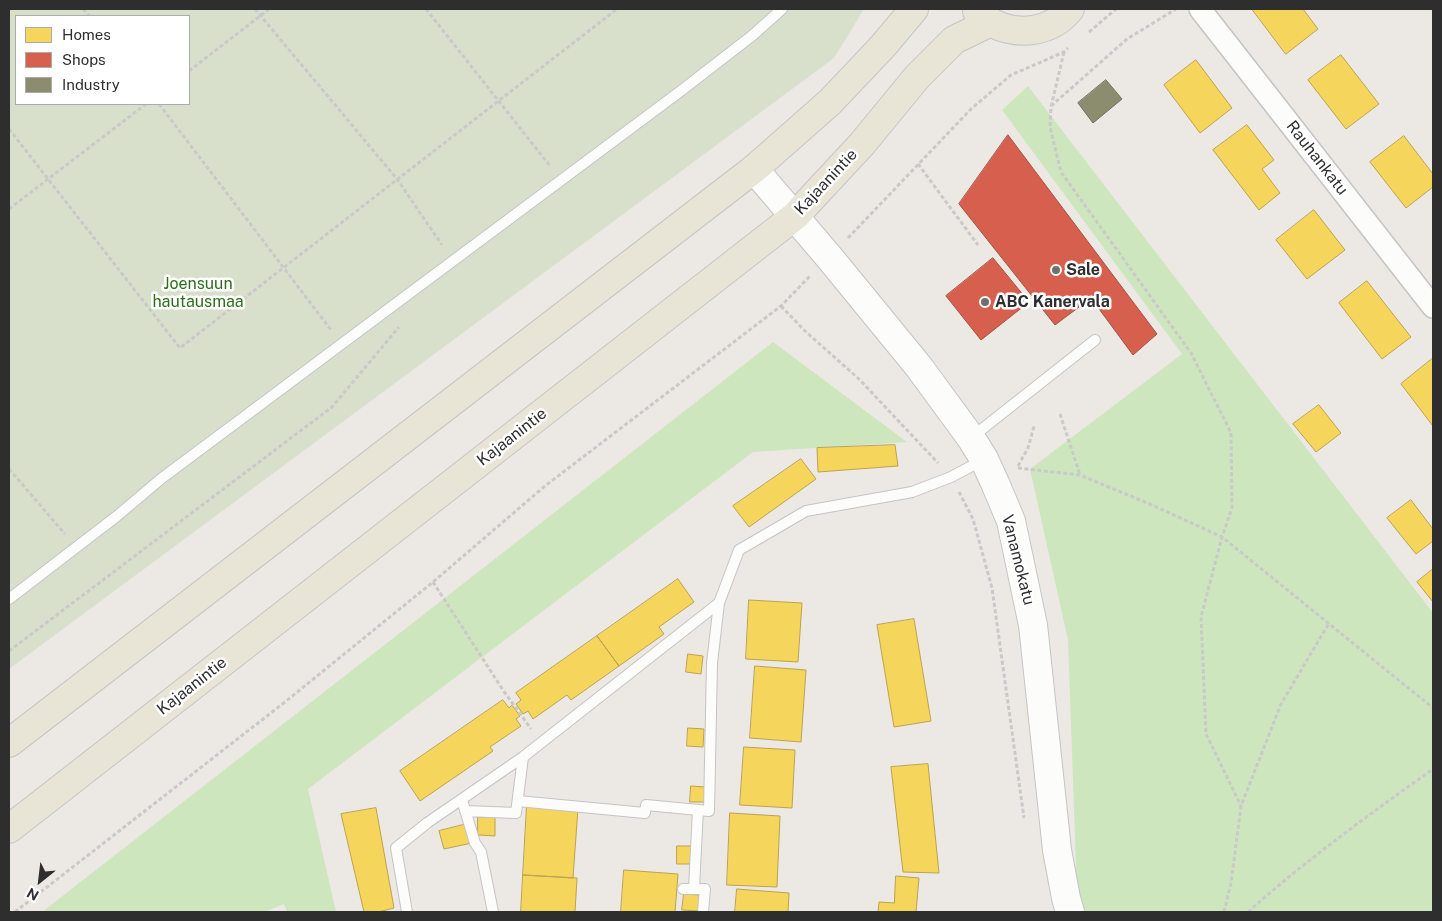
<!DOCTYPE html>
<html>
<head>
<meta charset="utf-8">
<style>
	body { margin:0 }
	#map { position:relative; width:1442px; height:921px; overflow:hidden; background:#ece8e4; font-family:"Public Sans",sans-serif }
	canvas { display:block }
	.frame { position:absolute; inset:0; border:10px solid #2e2e2e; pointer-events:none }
	.legend { position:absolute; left:15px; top:15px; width:175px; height:90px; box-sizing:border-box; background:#fff; border:1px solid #ababab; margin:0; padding:6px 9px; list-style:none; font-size:15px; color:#2e2e2e }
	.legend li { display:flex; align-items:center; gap:10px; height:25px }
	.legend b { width:25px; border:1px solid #ababab }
	.north { position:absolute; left:15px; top:856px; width:50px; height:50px; -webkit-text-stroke:4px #fff; paint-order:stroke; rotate:209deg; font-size:14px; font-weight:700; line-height:20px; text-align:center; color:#2e2e2e }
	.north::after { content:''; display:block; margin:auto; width:18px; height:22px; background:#2e2e2e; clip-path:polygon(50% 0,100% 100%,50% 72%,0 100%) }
</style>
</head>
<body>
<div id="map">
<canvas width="1442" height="921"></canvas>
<div class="frame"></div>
<ul class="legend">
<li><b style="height:14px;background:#f6d55c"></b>Homes</li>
<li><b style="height:14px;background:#d6604d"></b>Shops</li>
<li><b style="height:14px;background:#8c8c6e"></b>Industry</li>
</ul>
<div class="north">N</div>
</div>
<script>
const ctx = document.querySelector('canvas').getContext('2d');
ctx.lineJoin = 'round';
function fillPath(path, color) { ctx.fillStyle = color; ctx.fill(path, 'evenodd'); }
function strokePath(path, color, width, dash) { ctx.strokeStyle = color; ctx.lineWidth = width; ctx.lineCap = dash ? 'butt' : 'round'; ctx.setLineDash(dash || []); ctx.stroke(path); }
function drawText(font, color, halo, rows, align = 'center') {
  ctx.font = font + ' "Public Sans",sans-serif'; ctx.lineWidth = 5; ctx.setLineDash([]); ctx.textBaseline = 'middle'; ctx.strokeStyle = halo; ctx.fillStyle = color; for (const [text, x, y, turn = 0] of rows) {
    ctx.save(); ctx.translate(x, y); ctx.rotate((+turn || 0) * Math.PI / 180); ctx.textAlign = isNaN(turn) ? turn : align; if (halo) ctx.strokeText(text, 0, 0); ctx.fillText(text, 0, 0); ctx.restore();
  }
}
const green = new Path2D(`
	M1028,86L1433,613V912H1084L1077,894L1068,640L1030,469L1182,354L1002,110Z
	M773,342L907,442L753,452L308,789L336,912H287L284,904L264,912H42Z`);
const cemetery = new Path2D(`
	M9,9H864L834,58L9,669ZM16,16H189V104H16Z`);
const homes = new Path2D(`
	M1252,9H1303L1318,29L1286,54Z
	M1341,55L1379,104L1346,129L1308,80Z
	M1196,60L1232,108L1200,133L1164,85Z
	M1247,125L1274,160L1262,169L1280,193L1259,210L1213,150Z
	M1404,136L1433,174V187L1406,208L1370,162Z
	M1314,210L1345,250L1307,279L1276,240Z
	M1367,281L1411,337L1382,359L1339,303Z
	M1432,359L1433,360V426L1401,384Z
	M1319,405L1341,433L1316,452L1293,424Z
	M895,445L898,466L818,472L817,448Z
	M801,459L816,479L749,527L733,506Z
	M1411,500L1433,529V541L1416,554L1387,518Z
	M1433,569V602L1417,582Z
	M678,579L694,602L659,627L664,634L619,666L597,636Z
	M749,600L802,603L798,662L746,659Z
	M914,619L931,721L894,727L877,625Z
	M597,636L619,666L571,700L567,695L533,719L528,711L523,714L516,704L521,700L516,693Z
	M688,654L703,656L701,674L686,672Z
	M755,666L806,670L801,742L750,738Z
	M503,700L509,708L512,705L520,716L516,719L521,726L490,747L493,751L420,801L400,771Z
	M688,728L704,729L703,747L687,746Z
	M744,747L795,750L792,808L740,805Z
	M928,764L939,873L903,872L891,767Z
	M691,786L706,787V802H690Z
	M527,805L578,808L573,878L523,875Z
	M376,808L394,908L378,912H364L341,814Z
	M730,813L780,816L777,887L727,885Z
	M478,817H495V836L478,835Z
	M467,824L472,843L444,849L439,831Z
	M677,846H693V864H677Z
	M624,870L678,874L675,912H621Z
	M523,875L577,878L575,912H521Z
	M896,876L919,878L916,912H878L879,902L894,903Z
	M737,889L789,893L788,912H735Z
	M684,894L700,895L699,911L682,910Z`);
const shops = new Path2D(`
	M1008,135L1157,334L1133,355L1091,298L1055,325L959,204Z
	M993,258L1029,302L981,340L946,296Z`);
const industry = new Path2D(`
	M1106,80L1122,99L1093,123L1078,103Z`);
const path = new Path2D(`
	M83,9L89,16
	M255,9L397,179L442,245
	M426,9L550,166
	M1089,32L1116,9
	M1064,52L1051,107L1050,127L1061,172L1191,353L1231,433L1232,508L1222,537L1201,617L1206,734L1241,806
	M189,71L269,9
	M159,104L331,330
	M1051,106L1127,39L1176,9
	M9,129L180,348L617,9
	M918,164L978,245
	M9,209L146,104
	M848,238L971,109L1011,75L1064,52L1068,48
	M781,306L805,331L859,379L938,463
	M1060,414L1080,475
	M1018,466L1028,448L1034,426
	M1018,468L1080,475L1152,505L1222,537L1433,708
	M9,469L65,534
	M959,492L973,519L992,588L1024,818
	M433,582L503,690L531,729
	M9,651L332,407L399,327
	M15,912L285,702L433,582L545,486L781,306L810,276
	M1224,912L1231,883L1241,806L1281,704L1329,623
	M1248,912C1306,860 1370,814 1433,769`);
const lane = new Path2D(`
	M972,437L1095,340
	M9,599L117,516L162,478L682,90L753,35L782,9
	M462,800L475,843L481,852L493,912
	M518,801L645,813L646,805L709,811L712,663L719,603L739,550L806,511L912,492L951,477L983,460
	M465,811L516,813L523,757
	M694,888L698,810
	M683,889H705L703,912
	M407,912L396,848L427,823L523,757L719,603`);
const street = new Path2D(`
	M1200,9L1433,307`);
const secondary = new Path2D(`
	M754,169L829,257L919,367L971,438L984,459L995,483L1011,521L1033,625L1057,850L1066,898L1070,912`);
const primary = new Path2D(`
	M977,11C982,15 986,20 992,23C1018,36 1051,33 1070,9
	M9,743L754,169L830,102L883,46L914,9
	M9,829L795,216L862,144L917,77L954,40L991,22`);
const markers = [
	[1056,270,5,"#706f6e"],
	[985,302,5,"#706f6e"]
];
const streetNames = [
	["Rauhankatu",1317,158,52],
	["Kajaanintie",826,182,-47],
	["Kajaanintie",512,437,-38],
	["Vanamokatu",1018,560,76],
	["Kajaanintie",192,686,-38]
];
const poiNames = [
	["Sale",1066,270],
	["ABC Kanervala",995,302]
];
const parkNames = [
	["Joensuun",198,284],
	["hautausmaa",198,302]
];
fillPath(green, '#cee6be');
fillPath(cemetery, '#d8e0cc');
fillPath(homes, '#f6d55c');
strokePath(homes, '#baa34e', 1);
fillPath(shops, '#d6604d');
strokePath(shops, '#a45144', 1);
fillPath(industry, '#8c8c6e');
strokePath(industry, '#70705b', 1);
strokePath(lane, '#c5c4c5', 12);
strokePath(street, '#c5c4c5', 24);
strokePath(secondary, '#c5c4c5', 30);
strokePath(primary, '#c6c5c4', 30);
strokePath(path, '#c9c9c8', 3, [4, 2.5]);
strokePath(lane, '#fcfcfb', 10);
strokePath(street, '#fcfcfb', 21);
strokePath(secondary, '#fcfcfb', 28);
strokePath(primary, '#e8e4d6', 28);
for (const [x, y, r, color] of markers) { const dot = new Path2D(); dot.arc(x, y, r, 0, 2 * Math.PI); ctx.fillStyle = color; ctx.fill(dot); strokePath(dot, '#fff', 2); }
drawText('16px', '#2e2e2e', '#fff', streetNames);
drawText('bold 16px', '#2e2e2e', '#fff', poiNames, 'left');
drawText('16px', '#2c6e1b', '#fff', parkNames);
</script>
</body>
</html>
